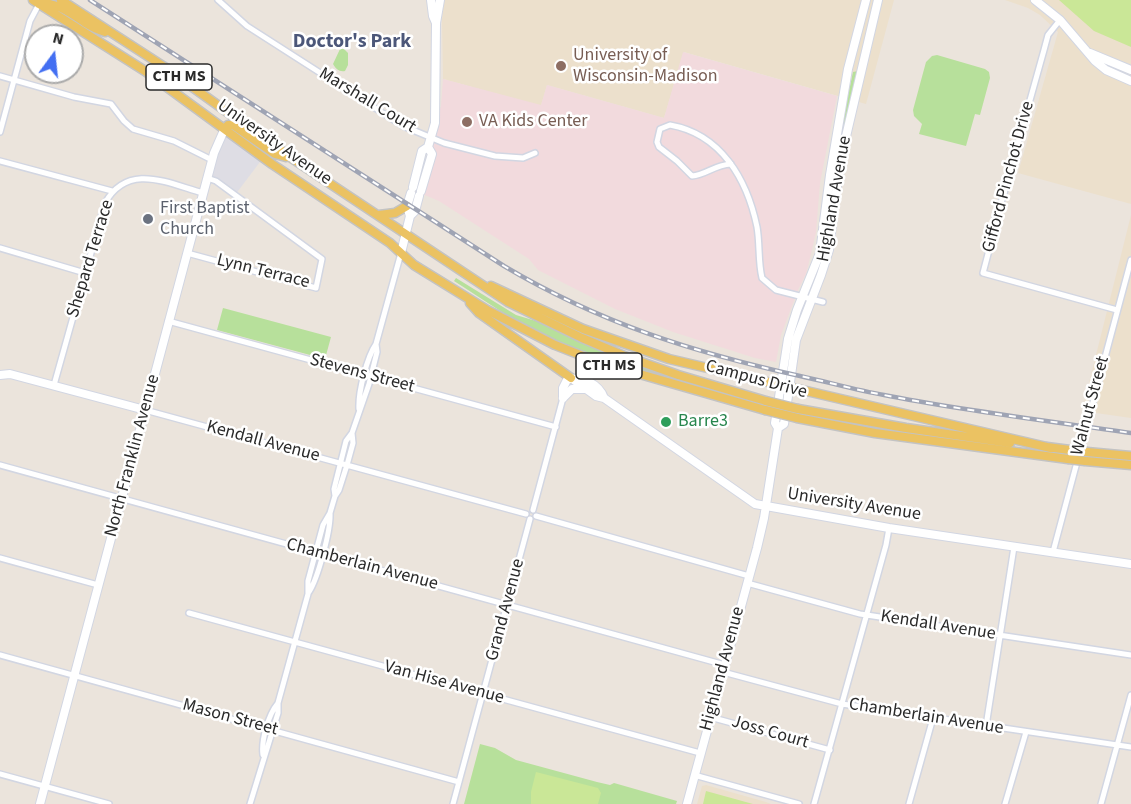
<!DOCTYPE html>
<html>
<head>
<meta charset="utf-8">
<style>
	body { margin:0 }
	#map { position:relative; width:1131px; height:804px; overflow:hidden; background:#ebe4dc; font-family:"Source Sans 3",sans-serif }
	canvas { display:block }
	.north { position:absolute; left:24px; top:24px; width:60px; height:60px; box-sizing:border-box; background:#fff; border:2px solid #aaa; border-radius:50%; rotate:15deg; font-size:16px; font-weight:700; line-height:24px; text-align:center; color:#2a2a2a }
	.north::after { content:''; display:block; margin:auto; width:21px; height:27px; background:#436ff2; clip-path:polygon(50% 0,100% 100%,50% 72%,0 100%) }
</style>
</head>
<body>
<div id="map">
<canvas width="1131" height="804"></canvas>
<div class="north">N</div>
</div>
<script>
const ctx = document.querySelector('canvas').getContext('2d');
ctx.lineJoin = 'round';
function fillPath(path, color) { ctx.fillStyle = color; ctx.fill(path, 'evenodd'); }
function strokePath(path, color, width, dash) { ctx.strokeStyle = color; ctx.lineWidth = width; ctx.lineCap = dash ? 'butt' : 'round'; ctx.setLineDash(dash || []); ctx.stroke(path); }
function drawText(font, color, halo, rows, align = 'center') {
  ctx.font = font + ' "Source Sans 3",sans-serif'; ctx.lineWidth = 5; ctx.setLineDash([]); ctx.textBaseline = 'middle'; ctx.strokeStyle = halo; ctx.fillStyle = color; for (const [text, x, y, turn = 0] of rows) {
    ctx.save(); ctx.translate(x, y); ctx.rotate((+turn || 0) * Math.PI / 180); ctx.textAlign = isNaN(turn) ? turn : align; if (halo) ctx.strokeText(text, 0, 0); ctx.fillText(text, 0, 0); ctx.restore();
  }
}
const industrial = new Path2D(`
	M225,128L263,158L235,195L207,178Z`);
const education = new Path2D(`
	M444,0H894L866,104L684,52L664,118L547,85L541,106L443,79L442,20Z
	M1005,0H1131V204L1018,173L1058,32L1040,15L1028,8Z
	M1131,215V418L1082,411Z
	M706,785L766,802L771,804H697L702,786Z`);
const medical = new Path2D(`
	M683,52L837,96L820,183L816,232L811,254L806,274L798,290L781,335L776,362L755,358L673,332L615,309L538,270L529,259L439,201L420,193L431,154L428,147L441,106L443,79L541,105L547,85L664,118Z`);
const green = new Path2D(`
	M340,49H344L348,53V65L345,71C339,72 336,69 333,64Z
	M937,55L985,69L989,72L990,78L980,115L975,114L966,146L919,134L922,124L914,116L913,110L926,62L932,56Z
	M858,71L841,138L834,178L840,133L853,72Z
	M456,278L516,315L536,321L594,348L687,382L686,384C636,370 585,355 538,332C509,318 481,298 454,281Z
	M223,308L331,337L325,359L217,330Z
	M480,744L495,748L516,760L597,782L610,785L614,783L677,801L676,804H464Z`);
const pitch = new Path2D(`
	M1059,0H1131V47L1094,31Z
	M536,772L598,788L601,793L598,804H531V792Z
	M706,791L753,804H703Z`);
const street = new Path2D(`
	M218,0L247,26L403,126L444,143L495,156L523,158L535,153
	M1060,20L1048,35L1044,50L1003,197L995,218L994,231L983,273L1117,310
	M0,76L74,97L111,104L124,121L133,129L174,141L212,160
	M0,132L30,21L39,4
	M0,161L112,191
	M731,164C714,165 706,175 692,176L677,161L659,147L657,142L660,129L670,125C721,134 747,179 757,227C760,244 758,262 762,278L776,290L823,302
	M0,248L85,273
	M187,253L316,288L322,259L216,181L207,178
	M168,321L556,427
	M54,385L105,203C128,162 167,183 203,193
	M359,409C358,392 367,357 376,344L401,253
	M145,410L526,514
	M0,465L725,665
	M335,496L334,489L346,441L352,433L369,384L377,352L376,344
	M533,510L563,398
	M536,516L749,576
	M1053,552L1131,260
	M0,558L98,585
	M747,583L860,614L1131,655
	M309,592C318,578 331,530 330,513
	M189,613L700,753
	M0,655L459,782
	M723,672L842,704L1131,747
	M710,717L830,750
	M986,726L1014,547
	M263,755C261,741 268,715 278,703
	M0,774L109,804
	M694,775L799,804
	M250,804L278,713V703L308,594V581L323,525L330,513L335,496L339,490L347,465L353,443L352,433
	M453,804L530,519
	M814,804L886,545L889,528
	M909,804L933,718
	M1005,804L1026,732
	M1101,804L1131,695`);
const secondary = new Path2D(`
	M431,0L433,16L436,23
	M1035,0L1060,20L1095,61L1106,70L1131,81
	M1090,53L1131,70
	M413,187L422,151L428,147L435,123L436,23L440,0
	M421,191L432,154L428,147
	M410,216L415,211L419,196
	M401,253L410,216L407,206L411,193
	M0,375L10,374L145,410
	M571,378L596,396L604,398
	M563,398V388L567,380C581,375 599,384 604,398L755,504L889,528L1131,564
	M563,398L572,389H584
	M778,428L784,424L796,340L821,275L829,250L836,192L844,145L878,0
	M40,804L214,153L225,128
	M687,804L757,548L764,518L778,428L775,423L788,339L797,310L820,253L830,175L848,69L866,0`);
const primary = new Path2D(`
	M33,0L145,71L272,164L390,243L414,265L487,310L555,345L598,362L765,410
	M61,0L163,66L293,159L508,302L582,338L627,357L678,375L766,401
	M39,4C54,0 75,16 87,24C93,28 99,30 105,32
	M225,128L228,125H233L275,154L286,157
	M379,215L395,213L407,206
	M491,286L583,329L669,359L1051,448
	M470,303L479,313L571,378
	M798,409L906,428L1010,443
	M797,418L875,433L1068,459
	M1047,447L1070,450
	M1087,452L1131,456
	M1085,461L1131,465`);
const rail = new Path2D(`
	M90,0L504,266C600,323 692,352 800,376C828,382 856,390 884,395C966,411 1049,421 1131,433`);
const primaryBridge = new Path2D(`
	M766,401L798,409
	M765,410L797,418
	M1070,450L1087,452
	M1068,459L1085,461`);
const markers = [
	[561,66,6,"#8d6e63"],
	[467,122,6,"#8d6e63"],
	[148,219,6,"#6b7280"],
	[666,422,6,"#2e9e5b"]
];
const shields = [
	[179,77,66],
	[609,366,66]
];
const shieldNames = [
	["CTH MS",179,77],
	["CTH MS",609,366]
];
const educationNames = [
	["University of",573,56],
	["Wisconsin-Madison",573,77],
	["VA Kids Center",479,122]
];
const streetNames = [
	["Marshall Court",367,101,31],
	["University Avenue",274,143,35],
	["Gifford Pinchot Drive",1009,177,-75],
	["Highland Avenue",835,199,-80],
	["Shepard Terrace",91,259,-73],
	["Lynn Terrace",263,272,14],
	["Stevens Street",362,374,15],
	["Campus Drive",756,380,15],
	["Walnut Street",1091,406,-75],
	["Kendall Avenue",263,442,15],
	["North Franklin Avenue",133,456,-75],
	["University Avenue",854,505,9],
	["Chamberlain Avenue",362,565,15],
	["Grand Avenue",506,610,-75],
	["Kendall Avenue",938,626,9],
	["Highland Avenue",723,669,-75],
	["Van Hise Avenue",444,683,15],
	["Chamberlain Avenue",926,717,9],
	["Mason Street",230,718,15],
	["Joss Court",770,733,16]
];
const worshipNames = [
	["First Baptist",160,209],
	["Church",160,230]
];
const leisureNames = [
	["Barre3",678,422]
];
const neighbourhoodNames = [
	["Doctor's Park",352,43]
];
fillPath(industrial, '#dedde4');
fillPath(education, '#ece0cc');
fillPath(medical, '#f2dadd');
fillPath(green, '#b7e09b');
fillPath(pitch, '#cae797');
strokePath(street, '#d2d6e2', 8);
strokePath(secondary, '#d2d6e2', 10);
strokePath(primary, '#c3c3c3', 11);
strokePath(street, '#fff', 5);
strokePath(secondary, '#fff', 8);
strokePath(primary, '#ebc262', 8);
strokePath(rail, '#9fa4b4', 4.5);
strokePath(rail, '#fff', 2, [7]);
strokePath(primaryBridge, '#c3c3c3', 11, []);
strokePath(primaryBridge, '#ebc262', 8);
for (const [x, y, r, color] of markers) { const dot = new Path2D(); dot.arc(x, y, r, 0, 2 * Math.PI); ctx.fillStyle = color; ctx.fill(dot); strokePath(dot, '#fff', 2); }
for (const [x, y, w] of shields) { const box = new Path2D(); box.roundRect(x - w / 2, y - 13, w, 26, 4.5); ctx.fillStyle = '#fff'; ctx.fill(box); strokePath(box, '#2a2a2a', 1.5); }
drawText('bold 16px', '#2a2a2a', null, shieldNames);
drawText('18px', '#785e54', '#fff', educationNames, 'left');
drawText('18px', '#2a2a2a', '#fff', streetNames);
drawText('18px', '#5b616d', '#fff', worshipNames, 'left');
drawText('18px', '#27864d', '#fff', leisureNames, 'left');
drawText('bold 20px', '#4c5779', '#fff', neighbourhoodNames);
</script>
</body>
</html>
